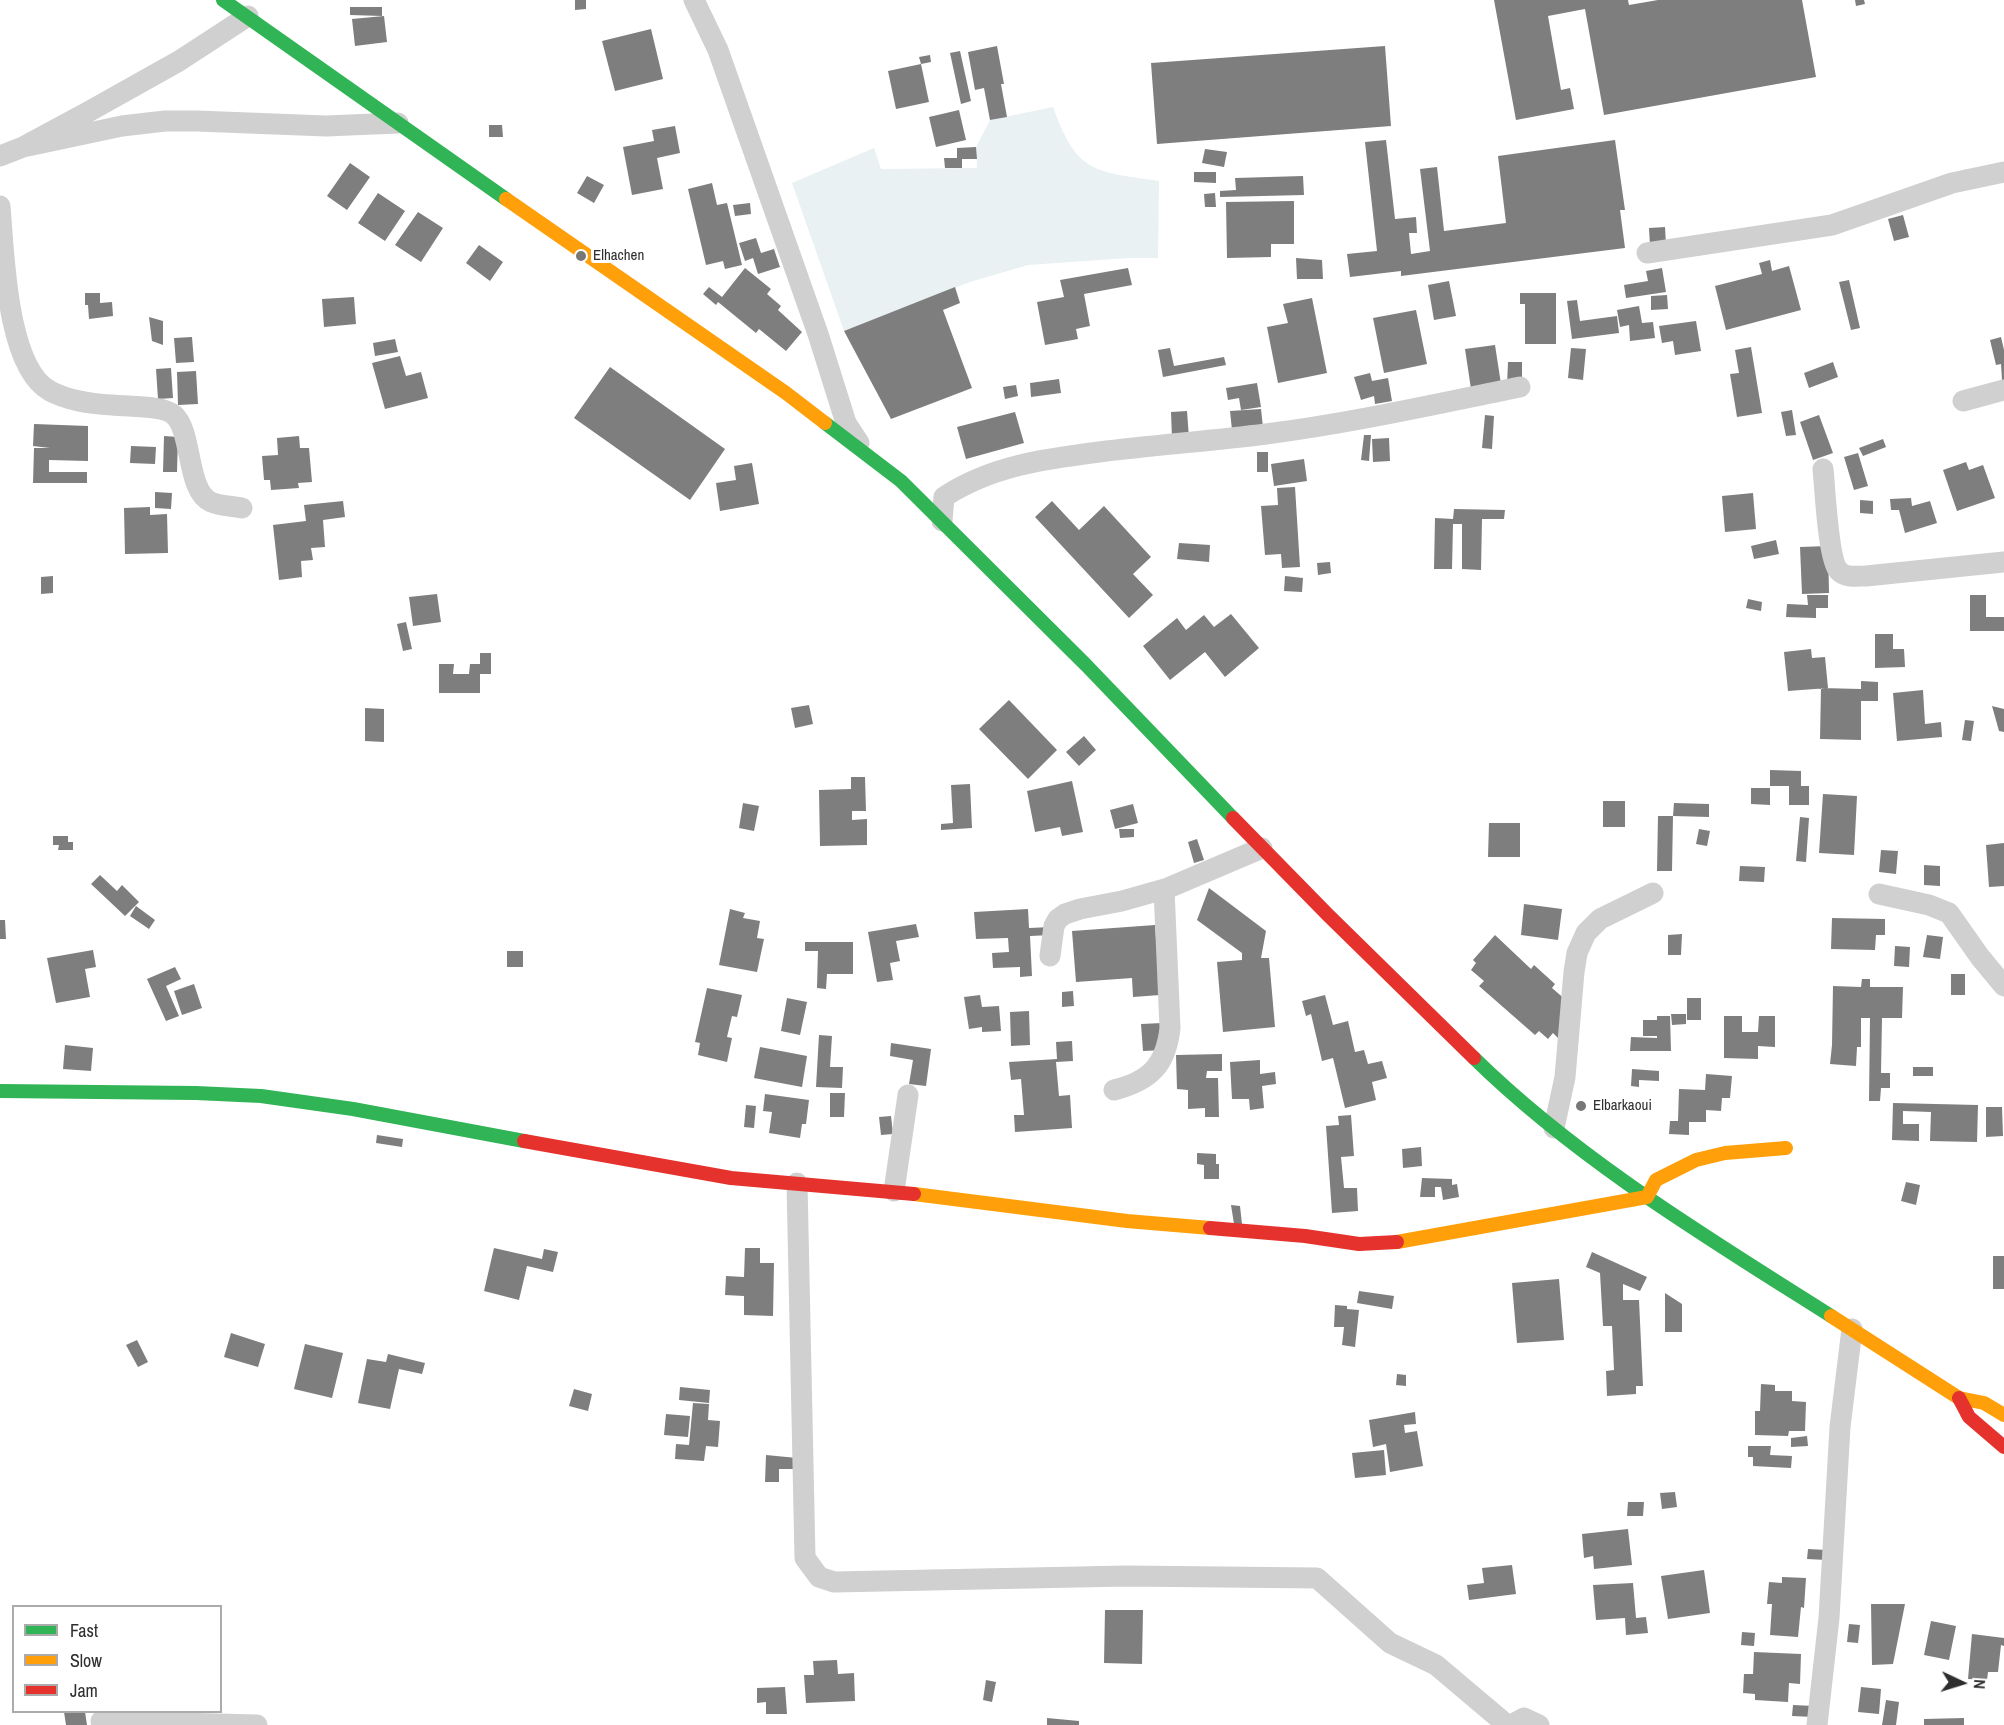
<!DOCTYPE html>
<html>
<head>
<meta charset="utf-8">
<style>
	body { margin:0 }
	#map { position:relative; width:2004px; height:1725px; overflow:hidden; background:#fff; font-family:"Archivo Narrow",sans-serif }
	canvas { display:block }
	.legend { position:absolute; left:12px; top:1605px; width:210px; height:108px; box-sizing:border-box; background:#fff; border:2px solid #ababab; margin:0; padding:8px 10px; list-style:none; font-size:18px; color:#2e2e2e }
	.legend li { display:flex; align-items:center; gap:12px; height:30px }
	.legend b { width:30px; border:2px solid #ababab }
	.north { position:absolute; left:1932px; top:1653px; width:60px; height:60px; -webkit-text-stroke:4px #fff; paint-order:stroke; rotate:94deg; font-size:16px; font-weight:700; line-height:24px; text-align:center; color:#2e2e2e }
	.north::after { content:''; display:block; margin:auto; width:21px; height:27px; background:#2e2e2e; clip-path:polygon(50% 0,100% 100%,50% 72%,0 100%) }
</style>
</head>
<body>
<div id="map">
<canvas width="2004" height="1725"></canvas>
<ul class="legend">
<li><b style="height:8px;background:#30b455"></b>Fast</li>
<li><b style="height:8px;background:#ff9f0a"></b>Slow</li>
<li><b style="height:8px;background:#e5322d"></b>Jam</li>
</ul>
<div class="north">N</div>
</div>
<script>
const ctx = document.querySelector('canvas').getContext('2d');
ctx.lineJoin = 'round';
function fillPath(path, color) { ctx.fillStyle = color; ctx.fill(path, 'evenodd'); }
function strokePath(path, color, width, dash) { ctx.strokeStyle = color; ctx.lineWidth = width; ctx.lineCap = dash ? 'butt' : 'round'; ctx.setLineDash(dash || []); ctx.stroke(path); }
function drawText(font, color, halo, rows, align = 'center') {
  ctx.font = font + ' "Archivo Narrow",sans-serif'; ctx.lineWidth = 6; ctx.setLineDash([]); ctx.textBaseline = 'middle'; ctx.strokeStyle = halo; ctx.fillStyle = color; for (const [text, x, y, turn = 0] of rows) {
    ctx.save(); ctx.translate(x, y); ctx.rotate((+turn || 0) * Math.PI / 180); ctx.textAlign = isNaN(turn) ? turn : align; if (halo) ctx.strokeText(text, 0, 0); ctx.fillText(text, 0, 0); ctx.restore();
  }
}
const green = new Path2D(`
	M1053,107C1077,174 1094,171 1159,181L1158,258H1129L1028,265L970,282L844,331L792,183L874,148L881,169L977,168L976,147L990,120Z`);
const building = new Path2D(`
	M575,0H586V9L575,10Z
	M1494,0H1628L1629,5L1658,0H1802L1816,77L1604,115L1585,9L1548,16L1561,90L1570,88L1574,109L1516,120Z
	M1855,0H1864L1865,4L1856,6Z
	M350,7H382V16L350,15Z
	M384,16L387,42L355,46L352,19Z
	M651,29L663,79L615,91L602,41Z
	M997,46L1004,84H1001L1007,117L990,120L984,88L975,90L968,52Z
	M1385,46L1391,126L1157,144L1151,63Z
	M960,51L971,101L961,104L950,53Z
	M930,55L931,62L921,64L919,57Z
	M921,64L929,102L896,109L888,71Z
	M959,110L966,140L936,147L929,117Z
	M489,125H502L503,137H489Z
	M675,126L680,153L657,158L663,189L632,195L623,147L654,141L652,130Z
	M1386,140L1395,219L1416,217L1417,233H1409L1411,254L1430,251L1420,169L1437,167L1444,231L1506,223L1498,156L1615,140L1625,210H1620L1625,248L1401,276V271L1350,277L1347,254L1377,251L1365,142Z
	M976,147L977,159H962V168H945L944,158H957V148Z
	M1205,149L1227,152L1224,167L1202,163Z
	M350,163L370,177L347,210L327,196Z
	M1194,172H1216V183L1194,182Z
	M587,176L604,185L594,203L577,193Z
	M1303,176L1304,195L1220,197V191L1236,190L1235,178Z
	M712,183L717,205L727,203L742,265L725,269L723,261L706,265L688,189Z
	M378,193L405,211L385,241L358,223Z
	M1215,193L1216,207H1205L1204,194Z
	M1294,201V244H1271V257L1227,258L1226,202Z
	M750,203L751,214L735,216L733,205Z
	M418,212L443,228L421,262L395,245Z
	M1903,215L1909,237L1894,241L1888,219Z
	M1665,227L1666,245L1650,246L1649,228Z
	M756,238L761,253L774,249L780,267L758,274L753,258L745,261L739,243Z
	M479,245L503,262L490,281L466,263Z
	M1296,258L1322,260L1323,279H1297Z
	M1770,260L1772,271L1789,266L1801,310L1726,330L1715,286L1762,274L1759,263Z
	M745,268L771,289L767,294L781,306L778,310L802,332L786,351L759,329L756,333L718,302L716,305L703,294L709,287L722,297Z
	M1128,268L1132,285L1084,294L1090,326L1076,329L1078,339L1045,345L1037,302L1064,297L1060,280Z
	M1662,268L1666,292L1626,298L1624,285L1648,281L1646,271Z
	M1849,280L1860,328L1851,330L1839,282Z
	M1449,281L1456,316L1434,320L1428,285Z
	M955,287L960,303L943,310L972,388L891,419L844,331Z
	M85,293H100V303L112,302L113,316L89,319L88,305H85Z
	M1520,293H1556V344H1525V304H1520Z
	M1667,295L1668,309L1651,310V296Z
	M354,297L356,324L324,327L322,299Z
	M1312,298L1327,373L1278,383L1267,327L1288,323L1283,304Z
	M1577,300L1580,321L1617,316L1619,333L1572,339L1567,301Z
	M1639,306L1642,323L1653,322L1655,338L1630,341L1629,325L1620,327L1617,310Z
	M1416,310L1427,364L1384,373L1373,318Z
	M149,317L163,321V345L152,341Z
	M1696,321L1701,351L1675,355L1673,341L1662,343L1659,326Z
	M192,337L194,362L176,363L174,338Z
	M2001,337L2004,350V380H2002L2001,364L1996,365L1990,340Z
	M395,339L398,352L375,356L373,343Z
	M1495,345L1501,384L1471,389L1465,349Z
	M1751,347L1762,413L1737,417L1730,374L1739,373L1735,350Z
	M1170,348L1174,366L1224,357L1226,365L1163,377L1158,350Z
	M1571,348L1586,349L1583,380L1568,378Z
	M400,356L406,376L421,372L428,398L385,409L372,363Z
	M1508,362H1522V385H1507Z
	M1833,362L1838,377L1809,388L1804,373Z
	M610,367L725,449L690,500L574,418Z
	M171,368L173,398L158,399L156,369Z
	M196,371L198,404L178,405L177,372Z
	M1370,373L1372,381L1388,378L1392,401L1375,404L1374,396L1361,400L1354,377Z
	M1059,379L1061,393L1031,397L1030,383Z
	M1257,383L1261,407L1241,410L1239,398L1228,400L1226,388Z
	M1016,385L1018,396L1005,399L1003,387Z
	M1261,409L1263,427L1232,430L1230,411Z
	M1792,410L1796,435L1786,436L1781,412Z
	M1187,411L1189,438L1172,439L1171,412Z
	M1015,412L1024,443L966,459L957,427Z
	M1485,415L1494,416L1492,449L1482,448Z
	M1819,415L1833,453L1813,460L1800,422Z
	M34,424L88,426V461L49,460V472H87V483H33L34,448H50L33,446Z
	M1364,435H1371L1369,461L1361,460Z
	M164,436L178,437L177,472H163Z
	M299,436L300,448H309L312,482L298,483L299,488L271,490L270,480H264L262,456L278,455L277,438Z
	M1389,438L1390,461L1373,462L1372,439Z
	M1883,439L1886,447L1863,456L1859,448Z
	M131,446L156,447L155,464L130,463Z
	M1257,452H1268V472H1257Z
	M1858,453L1868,486L1854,490L1844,457Z
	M1304,459L1307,481L1274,486L1271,464Z
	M1966,462L1969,470L1983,465L1995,498L1957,511L1943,470Z
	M752,463L759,504L720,511L716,483L736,480L734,466Z
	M1295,487L1300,567L1282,568L1281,554L1265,555L1261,506L1278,505L1277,488Z
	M155,492L172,493L171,509L155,508Z
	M1753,493L1756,529L1725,532L1722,496Z
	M1911,498L1912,506L1930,501L1937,523L1905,533L1899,510H1891L1890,499Z
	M1860,500L1873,501V514L1860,513Z
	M343,501L345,517L323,520L325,547L311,548L313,560L301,561L302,577L279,580L273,525L306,521L304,505Z
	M1052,501L1079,530L1104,506L1151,557L1133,574L1153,595L1129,618L1035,517Z
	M150,507V515L167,514L168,553L125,554L124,508Z
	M1454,509L1505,510L1504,519H1482L1481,570L1462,569V524H1453L1452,569H1434L1435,518L1453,519Z
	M1776,540L1779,554L1754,559L1751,546Z
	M1179,543L1210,545L1209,562L1177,559Z
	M1828,546L1829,593L1802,594L1800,547Z
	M1330,562L1331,573L1318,575L1317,563Z
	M53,576V593L41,594V577Z
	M1285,576L1303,578L1302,592L1284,591Z
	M437,594L441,622L413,626L409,597Z
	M1807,595H1828V608H1816V618L1786,617L1787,604L1808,605Z
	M1970,595H1986V617H2004V631H1970Z
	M1748,599L1762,602L1761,611L1746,608Z
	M1231,614L1259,648L1225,677L1205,652L1170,680L1143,646L1177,618L1186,630L1204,615L1214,627Z
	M406,622L412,649L403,651L397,624Z
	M1875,634H1893V649H1904L1905,667L1875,668Z
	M1811,649L1812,658L1825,657L1828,688L1788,691L1784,652Z
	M480,653H491V674H480V693H439V664H454L453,674H469L470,664H480Z
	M1861,681L1878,682V701H1861V740L1820,739L1821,688L1861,689Z
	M1923,690L1925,724L1941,722L1942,737L1897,741L1893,693Z
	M1009,700L1057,750L1028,779L979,729Z
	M809,705L813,724L795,728L791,708Z
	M1992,706L2004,709V732L1999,731Z
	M365,708L384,709V742L365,741Z
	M1965,720L1974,721L1971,741L1962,740Z
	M1084,736L1096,750L1079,766L1066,752Z
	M1770,770L1801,771V786H1809V805H1789V786H1770Z
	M851,777H865L866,811H852V820L867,819V845L820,846L819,790L851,789Z
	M1072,781L1083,832L1062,836L1060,827L1035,832L1027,791Z
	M970,784L972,828L941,830V824L953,823L951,785Z
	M1751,788H1770V805L1751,804Z
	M1823,794L1857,796L1854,855L1819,853Z
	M1603,801H1625V827H1603Z
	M743,803L759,806L754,831L739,828Z
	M1674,803L1709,804V817L1673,816Z
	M1133,804L1138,823L1115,829L1110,810Z
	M1658,816H1673L1672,871H1657Z
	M1800,817L1809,818L1806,862L1796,861Z
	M1489,823H1520V857H1488Z
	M1119,829H1134V837L1120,838Z
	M1699,829L1710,831L1707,846L1696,844Z
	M53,836H68V842H73V850H58L59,845H53Z
	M1197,839L1204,860L1194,863L1188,842Z
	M2004,843V886L1989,887L1986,845Z
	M1881,850L1898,851L1896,874L1879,872Z
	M1924,865L1940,866V886L1924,885Z
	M1740,866L1765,867L1764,882L1739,881Z
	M100,875L117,891L122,885L139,902L125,916L91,884Z
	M1209,888L1266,931L1261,958H1269L1275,1027L1223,1032L1217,962L1242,960V953L1197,920Z
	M1524,904L1562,909L1558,940L1521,935Z
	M136,906L155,920L149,929L130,916Z
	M730,909L745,913L743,918L760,921L757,938L764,939L757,972L719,965Z
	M1028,909L1029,928L1051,927V935L1030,936L1032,976L1020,977V967L993,968L992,953L1009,952L1008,938L976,939L974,912Z
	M1832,918L1885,919V935H1876L1875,950L1831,949Z
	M0,920H5L6,939H0Z
	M916,924L919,937L896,941L900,961L890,963L893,980L877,982L868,932Z
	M1155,925L1160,995L1133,997L1132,978L1076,982L1072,931Z
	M1682,934L1681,955H1668V935Z
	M1495,935L1531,969L1534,965L1555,984L1552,988L1567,1001L1559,1039L1553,1033L1548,1039L1539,1031L1535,1035L1479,986L1484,981L1471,970L1476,963L1473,960Z
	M1927,935L1943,937L1940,959L1923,957Z
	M805,942H853V974H827L826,989L817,988L818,951H805Z
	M1895,946L1910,947L1909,967L1894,966Z
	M93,950L96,967L85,969L90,997L56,1003L47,958Z
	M507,951H523V967H507Z
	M175,967L181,979L166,986L179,1016L166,1021L147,979Z
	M1951,974H1965V995H1951Z
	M1862,979H1870V987H1903L1902,1018H1882L1881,1073H1890V1088H1881L1880,1101H1869L1870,1018H1861V1047H1857L1856,1066L1830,1064L1832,1045L1833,986L1861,987Z
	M194,984L202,1008L182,1015L174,991Z
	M707,988L742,995L737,1017L732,1016L727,1037L732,1038L727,1062L698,1055L700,1043L695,1042Z
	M1073,991L1074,1006L1062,1007V992Z
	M980,995L982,1007L999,1006L1001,1031L982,1032V1027L969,1029L964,997Z
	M1325,995L1333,1025L1348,1021L1355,1052L1364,1050L1368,1064L1382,1061L1387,1078L1372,1082L1376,1100L1345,1108L1333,1058L1322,1061L1311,1014L1306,1016L1302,1001Z
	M787,998L807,1002L800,1035L781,1031Z
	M1687,998H1701V1020H1687Z
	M1029,1011L1030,1045L1011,1046L1010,1012Z
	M1671,1014H1686V1024L1672,1025Z
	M1657,1016H1670L1671,1051H1630L1631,1037L1657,1038V1036H1643V1020H1657Z
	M1724,1016H1742V1032H1758L1759,1016H1775V1047L1758,1046V1059L1724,1058Z
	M1162,1023L1164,1050L1143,1051L1141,1024Z
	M819,1035L832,1036L830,1067H843L842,1088L816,1087Z
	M1072,1041L1073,1061L1056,1062L1059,1096L1070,1095L1072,1128L1015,1132L1014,1115H1024L1021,1079L1011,1080L1009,1062L1057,1059L1056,1042Z
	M891,1043L931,1049L926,1086L909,1084L913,1060L890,1056Z
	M65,1045L93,1048L91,1071L63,1069Z
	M760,1047L807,1056L802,1087L754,1078Z
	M1222,1054V1071H1207L1206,1078H1218L1219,1117H1205V1108L1188,1109V1090L1177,1089L1176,1055Z
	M1260,1060V1074L1275,1072L1276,1084L1262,1086L1264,1108L1250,1110L1249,1099H1232L1230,1062Z
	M1913,1067H1933V1076H1913Z
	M1632,1069L1659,1071V1081L1639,1080V1087L1631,1086Z
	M1706,1074L1732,1076L1730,1098H1722L1721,1111L1706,1110V1122H1689V1135L1669,1134L1670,1121H1678L1679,1089L1705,1090Z
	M830,1093H845L844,1117H830Z
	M765,1094L809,1100L806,1124H802L800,1138L769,1133L772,1112L763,1111Z
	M1893,1103L1978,1105L1977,1142L1930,1141L1931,1112L1903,1111V1124H1919V1141L1892,1140Z
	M746,1105L756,1106L754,1128L744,1127Z
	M1986,1107H2002L2003,1136L1986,1137Z
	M1351,1115L1354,1156L1341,1157L1344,1188H1357L1358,1211L1332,1213L1326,1126L1339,1125L1338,1116Z
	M891,1116L893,1134L881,1135L879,1117Z
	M377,1135L403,1139L402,1147L376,1143Z
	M1421,1147L1422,1166L1403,1168L1402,1149Z
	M1197,1153L1216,1154V1164H1219V1179H1204V1165L1197,1164Z
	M1422,1178L1452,1179V1185L1457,1184L1459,1197L1443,1200L1441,1187H1435V1197H1420Z
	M1906,1182L1920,1185L1916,1205L1901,1201Z
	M1231,1205L1240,1206L1242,1224H1234Z
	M494,1248L542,1259L544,1249L558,1252L553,1272L527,1266L519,1300L484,1291Z
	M745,1248H760V1263H774L773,1316L744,1315V1296L725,1295L726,1276L744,1277Z
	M1592,1252L1647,1277L1640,1291L1623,1284V1300H1639L1643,1386H1636V1394L1607,1396L1606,1371L1614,1370L1612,1326H1603L1600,1273L1586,1267Z
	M1993,1256H2004V1289H1993Z
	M1559,1279L1564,1340L1517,1343L1512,1283Z
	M1359,1291L1394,1296L1392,1309L1357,1303Z
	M1665,1293L1682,1304V1332H1665Z
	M1335,1305L1347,1306V1309L1359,1310L1355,1347L1342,1345L1344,1327H1334Z
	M231,1333L265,1344L258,1367L224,1357Z
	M137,1340L148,1362L138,1367L126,1345Z
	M305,1344L343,1353L332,1398L294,1389Z
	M388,1354L425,1363L422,1374L399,1369L390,1409L358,1403L367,1359L386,1362Z
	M1397,1374L1406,1375V1386L1396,1385Z
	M1761,1384L1775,1385V1391H1792V1401L1806,1402L1805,1431H1789L1788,1436L1755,1435V1411H1760Z
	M680,1387L710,1390L709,1403L679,1400Z
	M574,1389L592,1394L588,1411L569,1406Z
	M693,1403L709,1404L708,1420L720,1421L718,1447L706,1446L704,1461L675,1459L676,1444L689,1445Z
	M1415,1412L1416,1424L1404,1425L1405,1433L1417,1431L1423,1466L1390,1472L1386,1444L1373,1447L1369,1420Z
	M666,1414L690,1416L688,1437L664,1435Z
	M1807,1436L1808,1446L1791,1447V1438Z
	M1748,1446H1771L1770,1455L1792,1456L1791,1468L1753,1466V1457H1748Z
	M1384,1450L1386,1475L1355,1478L1352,1453Z
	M766,1455L797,1458V1469H779V1482H765Z
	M1675,1492L1677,1507L1662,1509L1660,1493Z
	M1628,1502H1644L1643,1516H1627Z
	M1628,1529L1632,1565L1594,1569L1593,1556L1584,1558L1582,1534Z
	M1808,1549L1826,1550V1560L1807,1559Z
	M1512,1565L1516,1594L1469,1600L1467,1585L1484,1583L1482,1568Z
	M1704,1570L1710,1613L1668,1619L1661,1576Z
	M1782,1577L1806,1578L1804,1608L1801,1607L1798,1637L1770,1635L1772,1604H1767L1769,1582L1782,1583Z
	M1633,1583L1636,1618L1646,1617L1648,1633L1626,1635L1625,1618L1596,1620L1593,1585Z
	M1871,1604H1905L1893,1664L1872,1665Z
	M1105,1610H1143L1142,1664L1104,1663Z
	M1931,1621L1956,1626L1949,1660L1924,1655Z
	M1849,1624L1860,1625L1858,1643L1847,1642Z
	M1742,1632L1755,1633L1754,1646L1741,1645Z
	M1972,1634L2004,1638V1646L2001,1645L1998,1672H1988L1987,1680L1968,1679Z
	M1754,1652L1801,1654L1800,1684L1789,1683L1788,1702L1755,1700V1694L1743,1693L1744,1674H1753Z
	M837,1660L838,1674L854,1673L855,1701L806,1703L804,1675H814L813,1661Z
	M986,1680L996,1682L992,1702L983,1700Z
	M785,1687L787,1714H766V1702L757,1703V1688Z
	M1861,1687L1881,1689L1879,1714L1858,1712Z
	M1886,1700L1899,1702L1896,1725H1882Z
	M1793,1705L1814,1706V1717L1792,1716Z
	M64,1712H85L87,1725H66Z
	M1047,1718L1079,1721V1725H1047Z
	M1964,1718V1725H1924V1719Z`);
const street = new Path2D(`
	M694,0L718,50L818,334L846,423L859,443
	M23,147L122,126L165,121H197L326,126L398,123
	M0,156L23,147L88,112L179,61L248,16
	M0,206C4,251 6,367 50,391C67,400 92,404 112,405C128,407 163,405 174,415C193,432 186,491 211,502C220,506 232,506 242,508
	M1647,253L1832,225L1952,183L2004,172
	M1963,401L2004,390
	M1823,469C1825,487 1828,560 1839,571C1845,578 1857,576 1866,576L2004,562
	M942,521L944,497C991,466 1044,459 1099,452C1155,445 1210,441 1266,434C1351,423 1436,404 1520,387
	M1879,894L1929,905L1949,913L1980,957L2004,986
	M1050,956L1054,926L1058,919L1065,914L1080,909L1122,901L1168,888L1262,848
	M1114,1090C1150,1081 1166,1065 1170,1028L1164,889
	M1554,1128L1565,1077L1574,972L1577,953L1586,933L1600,919L1653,893
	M797,1183L805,1558L819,1577L834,1582L1127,1576L1317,1578L1390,1643L1436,1665L1507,1725
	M894,1191L908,1095
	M101,1721L257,1725
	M1511,1725L1524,1718L1539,1725
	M1817,1725L1829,1618L1840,1427L1852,1329`);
const fast = new Path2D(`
	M223,0L506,199
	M825,423L901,481L1086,665L1233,818
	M1474,1058C1578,1160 1708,1238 1831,1316
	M0,1091L196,1093L261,1096L353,1109L524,1141`);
const slow = new Path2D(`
	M506,199L786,393L825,423
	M914,1194L1127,1221L1210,1228
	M1397,1242L1647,1197L1656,1180L1696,1160L1725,1153L1786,1148
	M1831,1316L1959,1398L1984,1403L2004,1415`);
const jam = new Path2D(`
	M1233,818L1328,915L1474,1058
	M524,1141L731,1178L914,1194
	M1210,1228L1305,1236L1359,1244L1397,1242
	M1959,1398L1969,1417L2004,1447`);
const markers = [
	[581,256,6,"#777"],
	[1581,1106,6,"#777"]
];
const poiNames = [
	["Elhachen",593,256],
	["Elbarkaoui",1593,1106]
];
fillPath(green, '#eaf1f3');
fillPath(building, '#7e7e7e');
strokePath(street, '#d0d0d0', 21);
strokePath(fast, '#30b455', 14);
strokePath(slow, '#ff9f0a', 14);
strokePath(jam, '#e5322d', 14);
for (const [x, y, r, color] of markers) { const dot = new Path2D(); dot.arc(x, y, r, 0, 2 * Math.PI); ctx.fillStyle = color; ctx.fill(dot); strokePath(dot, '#fff', 2); }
drawText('15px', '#2e2e2e', '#fff', poiNames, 'left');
</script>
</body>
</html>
